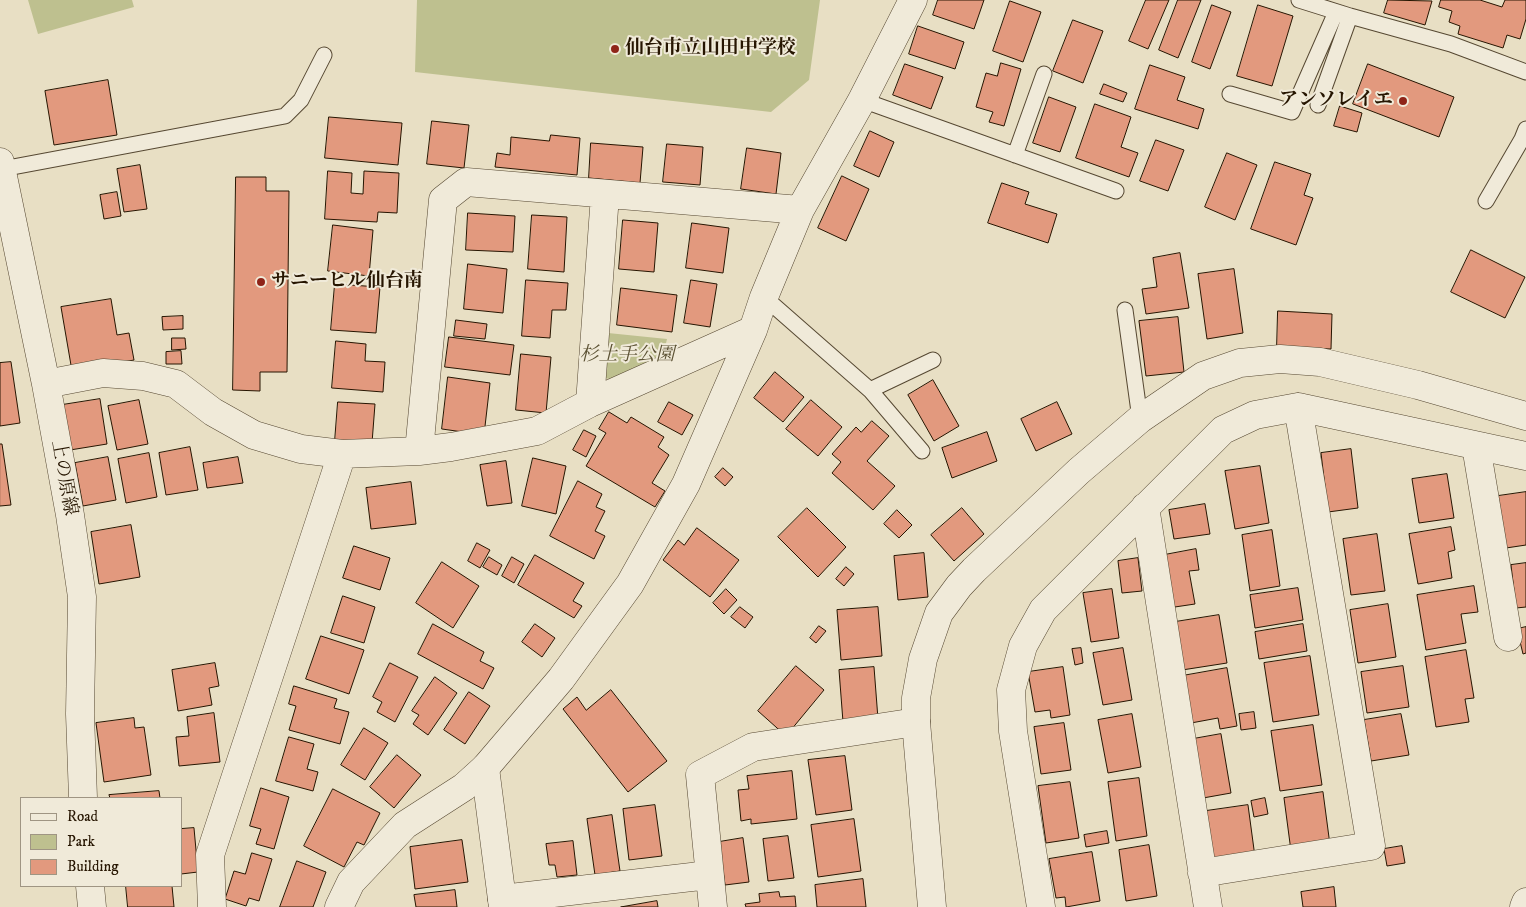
<!DOCTYPE html>
<html>
<head>
<meta charset="utf-8">
<style>
	body { margin:0 }
	#map { position:relative; width:1526px; height:907px; overflow:hidden; background:#e8dfc4; font-family:"IM FELL DW Pica",serif }
	canvas { display:block }
	.legend { position:absolute; left:20px; top:797px; width:162px; height:90px; box-sizing:border-box; background:#f0ead9; border:1px solid #9f9583; margin:0; padding:6px 9px; list-style:none; font-size:15px; color:#261501 }
	.legend li { display:flex; align-items:center; gap:10px; height:25px }
	.legend b { width:25px; border:1px solid #9f9583 }
</style>
</head>
<body>
<div id="map">
<canvas width="1526" height="907"></canvas>
<ul class="legend">
<li><b style="height:6px;background:#f0ead9"></b>Road</li>
<li><b style="height:14px;background:#bec08f"></b>Park</li>
<li><b style="height:14px;background:#e2997e"></b>Building</li>
</ul>
</div>
<script>
const ctx = document.querySelector('canvas').getContext('2d');
ctx.lineJoin = 'round';
function fillPath(path, color) { ctx.fillStyle = color; ctx.fill(path, 'evenodd'); }
function strokePath(path, color, width, dash) { ctx.strokeStyle = color; ctx.lineWidth = width; ctx.lineCap = dash ? 'butt' : 'round'; ctx.setLineDash(dash || []); ctx.stroke(path); }
function drawText(font, color, halo, rows, align = 'center') {
  ctx.font = font + ' "IM FELL DW Pica","Noto Serif JP",serif'; ctx.lineWidth = 4; ctx.setLineDash([]); ctx.textBaseline = 'middle'; ctx.strokeStyle = halo; ctx.fillStyle = color; for (const [text, x, y, turn = 0] of rows) {
    ctx.save(); ctx.translate(x, y); ctx.rotate((+turn || 0) * Math.PI / 180); ctx.textAlign = isNaN(turn) ? turn : align; if (halo) ctx.strokeText(text, 0, 0); ctx.fillText(text, 0, 0); ctx.restore();
  }
}
const green = new Path2D(`
	M28,0H132L134,7L38,34Z
	M417,0H820L809,80L771,112L415,72Z
	M608,333L667,339L662,360L618,381L605,378Z`);
const building = new Path2D(`
	M938,0H984L974,29L933,15Z
	M1146,0H1169L1148,49L1129,41Z
	M1178,0H1201L1178,58L1159,50Z
	M1388,0L1432,1L1425,25L1384,13Z
	M1441,0H1480L1502,7L1505,0H1526V19L1520,39L1507,35L1503,48L1458,34L1460,26L1449,22L1452,11L1439,7Z
	M1010,1L1041,12L1023,62L993,51Z
	M1212,5L1231,12L1210,69L1192,62Z
	M1258,5L1293,16L1272,86L1237,76Z
	M1073,20L1103,31L1083,83L1053,71Z
	M918,26L964,42L955,69L909,54Z
	M1001,63L1021,69L1004,126L989,122L993,112L976,107L986,73L997,76Z
	M905,64L943,77L931,109L893,95Z
	M1368,64L1454,97L1439,137L1353,104Z
	M1150,65L1185,77L1177,100L1204,109L1198,129L1135,109Z
	M108,80L117,135L54,145L45,91Z
	M1104,84L1127,93L1123,102L1100,94Z
	M1049,97L1076,107L1060,152L1033,143Z
	M1095,104L1131,117L1121,147L1138,153L1129,177L1076,158Z
	M1340,106L1362,113L1357,132L1334,126Z
	M329,117L402,123L398,165L325,158Z
	M432,121L469,125L464,168L427,164Z
	M870,131L894,142L879,177L854,166Z
	M551,135L580,138L577,175L495,167L497,153L510,155L511,137L549,141Z
	M1156,140L1184,150L1168,191L1140,181Z
	M591,143L643,147L640,183L589,178Z
	M667,144L703,147L700,185L663,182Z
	M747,148L781,153L776,194L741,189Z
	M1227,153L1257,165L1235,220L1205,207Z
	M1275,162L1311,174L1304,195L1313,198L1296,245L1251,229Z
	M140,165L147,209L124,212L117,169Z
	M328,171L352,173L351,193L363,194L364,171L399,173L397,213L378,212L377,222L325,219Z
	M842,176L869,189L846,241L818,228Z
	M236,177H266V191H289L287,372H260V391L233,390Z
	M1002,183L1029,192L1025,204L1057,214L1048,243L988,223Z
	M117,192L121,216L104,219L100,195Z
	M468,213L515,216L513,252L466,250Z
	M532,215L567,217L564,272L528,269Z
	M623,220L658,223L654,272L619,269Z
	M692,223L729,228L723,273L686,268Z
	M333,225L373,230L369,276L328,271Z
	M1471,250L1525,277L1505,318L1451,292Z
	M1180,253L1189,308L1146,314L1142,289L1157,287L1153,258Z
	M468,264L507,269L503,313L464,309Z
	M1234,269L1243,333L1207,339L1198,274Z
	M526,280L568,283L566,310H552L550,338L522,336Z
	M691,280L717,284L710,327L684,323Z
	M335,284L380,287L376,333L331,330Z
	M621,288L677,295L672,332L617,325Z
	M111,299L117,335L129,333L134,360L72,371L61,307Z
	M1278,311L1332,314L1331,349L1277,347Z
	M183,316V329L163,330L162,317Z
	M1178,317L1184,372L1146,376L1139,321Z
	M456,320L487,324L485,339L454,336Z
	M449,337L514,345L510,375L445,367Z
	M172,338H185L186,349L172,350Z
	M336,341L366,344L365,361L385,362L383,392L332,388Z
	M181,351L182,364H166V352Z
	M521,354L551,357L546,413L516,410Z
	M11,362L20,423L0,426V363Z
	M775,372L804,397L783,422L754,398Z
	M448,377L490,383L484,435L442,429Z
	M933,380L959,426L934,441L908,395Z
	M100,399L107,444L70,450L62,405Z
	M139,400L148,444L117,450L108,406Z
	M811,400L842,427L818,456L786,429Z
	M338,402L375,404L372,443L335,441Z
	M669,402L693,415L682,435L658,422Z
	M1057,402L1072,434L1036,451L1021,419Z
	M609,412L627,423L631,417L664,437L658,447L669,455L652,483L665,491L655,507L586,466L606,433L599,429Z
	M872,421L889,436L867,461L895,486L873,510L832,473L841,462L832,454L856,427L861,432Z
	M584,430L596,436L586,457L573,450Z
	M987,432L997,461L952,478L942,448Z
	M0,444H2L11,505L0,506Z
	M190,447L198,490L166,495L159,453Z
	M1351,449L1358,508L1328,512L1321,453Z
	M149,453L157,497L126,503L118,459Z
	M108,457L116,500L83,506L75,463Z
	M238,457L243,483L207,488L203,463Z
	M533,458L566,466L556,514L522,506Z
	M506,461L512,503L487,506L480,465Z
	M1260,466L1269,523L1235,529L1225,471Z
	M723,468L733,477L725,486L715,477Z
	M1447,474L1454,518L1419,523L1412,479Z
	M578,481L602,494L596,507L605,511L595,531L605,536L594,559L550,536Z
	M411,482L416,524L371,529L366,488Z
	M1526,492V545L1506,548L1498,496Z
	M1205,504L1210,534L1174,539L1169,510Z
	M807,508L846,547L818,577L778,537Z
	M962,508L984,534L954,561L931,535Z
	M897,510L912,525L899,538L884,524Z
	M131,525L140,577L99,584L91,532Z
	M1451,527L1455,550L1448,552L1452,578L1418,584L1409,534Z
	M697,528L739,560L710,597L663,560L678,540L684,545Z
	M1272,530L1280,586L1250,591L1242,535Z
	M1377,534L1385,591L1351,595L1343,539Z
	M477,543L490,550L480,568L468,561Z
	M354,546L390,558L380,590L343,578Z
	M1196,549L1199,570L1189,571L1195,604L1168,608L1159,556Z
	M924,553L928,597L898,600L894,556Z
	M535,555L584,583L573,601L582,606L574,618L518,585Z
	M489,557L502,565L497,575L483,567Z
	M512,557L524,564L514,583L502,576Z
	M1138,558L1142,591L1122,593L1118,561Z
	M442,562L479,586L453,628L416,603Z
	M1526,563V607L1516,608L1511,565Z
	M846,567L854,574L844,586L836,579Z
	M1474,586L1478,612L1461,614L1466,643L1426,650L1417,595Z
	M1298,588L1303,620L1255,628L1250,595Z
	M726,589L737,600L724,614L713,603Z
	M1112,589L1119,638L1091,642L1083,593Z
	M343,596L375,607L364,643L331,633Z
	M1388,604L1396,657L1358,663L1350,610Z
	M740,607L753,617L745,628L731,617Z
	M878,607L882,656L841,660L837,610Z
	M1219,615L1227,663L1182,670L1175,622Z
	M433,624L484,652L480,661L494,668L483,689L418,654Z
	M535,624L555,638L542,657L522,642Z
	M1303,624L1307,651L1259,659L1255,632Z
	M819,626L826,631L816,643L810,638Z
	M1526,627V653L1523,654L1517,629Z
	M321,636L364,650L349,694L306,679Z
	M1081,648L1083,663L1075,665L1072,649Z
	M1123,648L1132,700L1103,705L1093,653Z
	M1466,650L1474,698L1465,699L1469,722L1436,727L1425,657Z
	M1310,656L1319,715L1273,722L1264,663Z
	M215,663L219,686L209,688L212,705L178,711L172,670Z
	M390,663L418,677L395,722L377,712L382,702L373,697Z
	M796,666L824,690L786,736L758,711Z
	M1403,666L1409,707L1367,713L1361,672Z
	M874,667L878,719L843,722L839,670Z
	M1063,667L1070,715L1051,718L1050,710L1035,712L1028,672Z
	M1227,668L1237,726L1220,729L1218,718L1191,723L1182,676Z
	M435,677L457,693L428,735L413,724L419,715L412,711Z
	M294,686L337,699L334,708L349,712L340,744L289,730L296,706L289,704Z
	M611,690L667,761L628,792L563,709L577,697L586,710Z
	M469,692L490,706L465,744L444,730Z
	M1254,712L1256,728L1241,730L1239,714Z
	M214,713L220,762L179,766L176,737L189,736L187,717Z
	M1132,714L1141,767L1108,773L1098,720Z
	M1401,714L1409,755L1371,761L1364,720Z
	M134,718L135,728L144,727L151,775L104,782L96,723Z
	M1064,723L1071,770L1041,774L1034,727Z
	M1313,725L1322,785L1280,791L1271,731Z
	M364,728L388,743L365,780L341,765Z
	M1221,734L1231,793L1203,798L1193,739Z
	M289,737L314,744L307,769L318,772L313,791L276,781Z
	M397,755L421,775L394,808L370,787Z
	M845,756L852,810L816,815L808,760Z
	M792,771L797,819L751,824V819L741,821L738,790L749,789L747,776Z
	M1139,778L1147,836L1116,841L1108,782Z
	M1070,782L1079,838L1046,843L1038,786Z
	M261,788L289,797L274,849L256,844L261,829L250,826Z
	M333,789L380,813L364,845L357,842L344,867L304,846Z
	M159,791L160,798H110L109,795Z
	M1323,792L1330,845L1291,851L1284,798Z
	M1265,798L1268,814L1254,817L1251,801Z
	M655,805L662,856L629,860L623,809Z
	M1248,805L1255,857L1213,864L1206,811Z
	M612,815L620,871L595,875L587,819Z
	M854,819L861,871L818,877L811,825Z
	M194,828L198,872L181,874V829Z
	M1107,831L1109,843L1086,847L1084,835Z
	M788,836L794,878L768,881L763,839Z
	M743,838L749,882L725,885L719,842Z
	M462,840L468,882L415,889L410,847Z
	M573,841L577,875L557,877L555,865H549L546,844Z
	M1149,845L1157,896L1126,901L1119,850Z
	M1402,846L1405,863L1387,866L1384,849Z
	M1092,852L1100,901L1066,907L1065,897L1056,898L1049,859Z
	M252,853L272,859L259,901L249,898L246,906L225,899L234,871L245,874Z
	M297,861L326,872L313,907H280Z
	M863,879L866,907H817L815,885Z
	M126,886H172L174,907H128Z
	M1334,887L1336,907H1303L1301,892Z
	M455,890L457,907H416L414,895Z
	M779,892L780,897L795,896L796,907H746L745,904L760,902L759,894Z
	M657,901L658,907H621Z`);
const service = new Path2D(`
	M1299,0L1350,16L1451,44L1526,72
	M1230,94L1292,112L1336,12
	M862,100L1116,191
	M1318,105L1350,16
	M1015,155L1044,74
	M2,169L285,116L301,100L324,55
	M1486,201L1522,139L1526,129
	M764,297L870,390L922,451
	M1125,310L1140,419
	M870,390L933,360`);
const minor = new Path2D(`
	M0,162L46,384L70,515L82,597L80,714L83,798
	M46,384L103,373L143,376L176,384L213,412L254,435L301,449L342,454L419,451L451,447L537,431L590,403L753,330
	M590,403L605,195
	M1476,446L1508,637
	M419,451L443,200L466,182L800,210
	M1145,507L1208,907
	M1202,873L1371,846L1298,407
	M90,886L92,907
	M502,899L709,875
	M212,907L210,855L342,454
	M339,907L351,882L405,825L464,787L485,768L561,679L630,584L686,484L753,330L764,297L800,210L862,100L913,0
	M713,907L700,775L753,747L916,722
	M1041,907L1013,731L1011,690L1023,646L1043,610L1223,430L1255,415L1298,407L1526,456`);
const tertiary = new Path2D(`
	M485,768L503,907
	M932,907L916,722V698L923,659L939,613L959,586L974,570L1079,471L1140,419L1203,376L1240,363L1280,359L1320,362L1418,385L1526,416
	M1524,907L1526,902`);
const markers = [
	[615,49,5,"#8f2418"],
	[1403,101,5,"#8f2418"],
	[261,282,5,"#8f2418"]
];
const poiNames = [
	["仙台市立山田中学校",625,49],
	["アンソレイエ",1393,101,"right"],
	["サニーヒル仙台南",271,282]
];
const parkNames = [
	["杉土手公園",627,356]
];
const streetNames = [
	["上の原線",63,478,80]
];
fillPath(green, '#bec08f');
fillPath(building, '#e2997e');
strokePath(building, '#261501', 1);
strokePath(service, '#564832', 17);
strokePath(minor, '#564832', 29);
strokePath(tertiary, '#564832', 29);
strokePath(service, '#f0ead9', 15);
strokePath(minor, '#f0ead9', 28);
strokePath(tertiary, '#f0ead9', 28);
for (const [x, y, r, color] of markers) { const dot = new Path2D(); dot.arc(x, y, r, 0, 2 * Math.PI); ctx.fillStyle = color; ctx.fill(dot); strokePath(dot, '#f0ead9', 2); }
drawText('bold 19px', '#261501', '#f0ead9', poiNames, 'left');
drawText('italic 19px', '#5b5133', '#f0ead9', parkNames);
drawText('19px', '#261501', '#f0ead9', streetNames);
</script>
</body>
</html>
